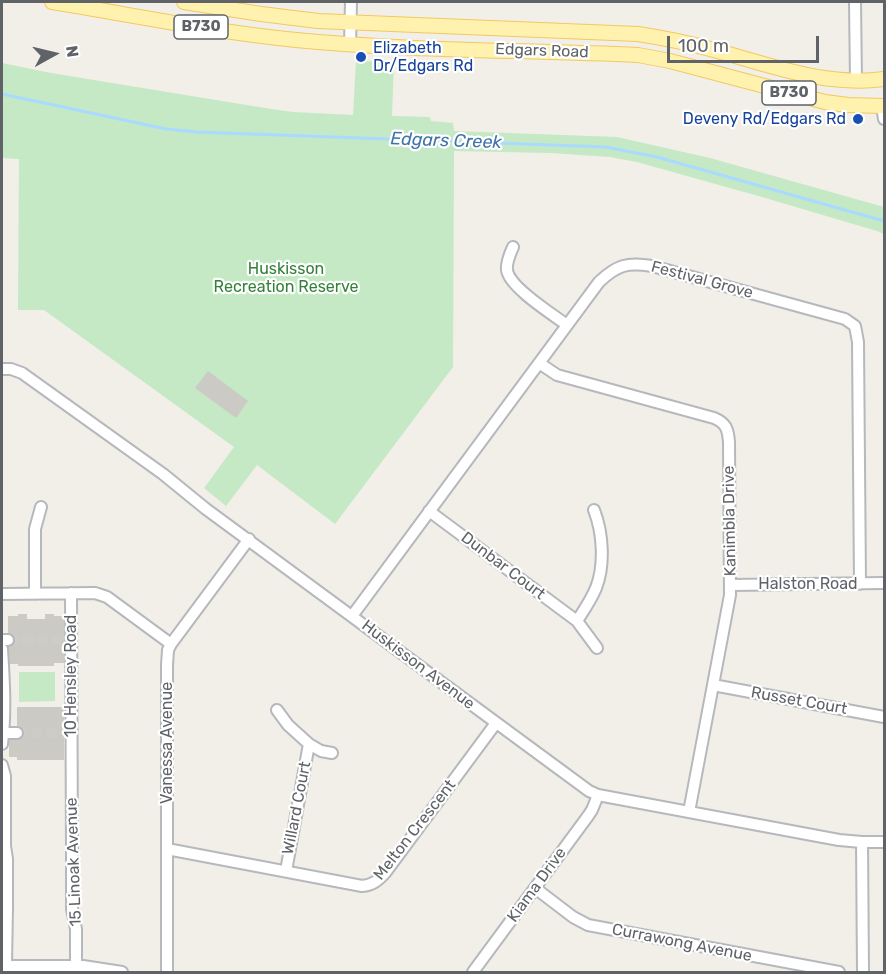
<!DOCTYPE html>
<html>
<head>
<meta charset="utf-8">
<style>
	body { margin:0 }
	#map { position:relative; width:886px; height:974px; overflow:hidden; background:#f1efe8; font-family:Rubik,sans-serif }
	canvas { display:block }
	.frame { position:absolute; inset:0; border:3px solid #5f6368; pointer-events:none }
	.north { position:absolute; left:24px; top:24px; width:60px; height:60px; -webkit-text-stroke:4px #fff; paint-order:stroke; rotate:82deg; font-size:16px; font-weight:700; line-height:24px; text-align:center; color:#5f6368 }
	.north::after { content:''; display:block; margin:auto; width:21px; height:27px; background:#5f6368; clip-path:polygon(50% 0,100% 100%,50% 72%,0 100%) }
	.scale { position:absolute; left:667px; top:36px; width:152px; height:27px; box-sizing:border-box; border:3px solid #5f6368; border-top:0; padding-left:8px; font-size:18px; line-height:21px; white-space:nowrap; color:#5f6368; -webkit-text-stroke:4px #fff; paint-order:stroke }
</style>
</head>
<body>
<div id="map">
<canvas width="886" height="974"></canvas>
<div class="frame"></div>
<div class="north">N</div>
<div class="scale">100 m</div>
</div>
<script>
const ctx = document.querySelector('canvas').getContext('2d');
ctx.lineJoin = 'round';
function fillPath(path, color) { ctx.fillStyle = color; ctx.fill(path, 'evenodd'); }
function strokePath(path, color, width, dash) { ctx.strokeStyle = color; ctx.lineWidth = width; ctx.lineCap = dash ? 'butt' : 'round'; ctx.setLineDash(dash || []); ctx.stroke(path); }
function drawText(font, color, halo, rows, align = 'center') {
  ctx.font = font + ' Rubik,sans-serif'; ctx.lineWidth = 4.5; ctx.setLineDash([]); ctx.textBaseline = 'middle'; ctx.strokeStyle = halo; ctx.fillStyle = color; for (const [text, x, y, turn = 0] of rows) {
    ctx.save(); ctx.translate(x, y); ctx.rotate((+turn || 0) * Math.PI / 180); ctx.textAlign = isNaN(turn) ? turn : align; if (halo) ctx.strokeText(text, 0, 0); ctx.fillText(text, 0, 0); ctx.restore();
  }
}
const green = new Path2D(`
	M356,61L394,62L392,116L430,117L431,121L453,123L454,131L617,137L710,158L884,207V234L877,231L762,197L637,162L610,157L551,153L454,151L453,367L335,524L257,465L226,506L204,488L234,447L44,310H18L19,159L2,158V63L51,73L271,109L293,112L353,115Z
	M19,672H55V701L19,702Z`);
const stream = new Path2D(`
	M2,94L166,129L197,132L606,147L657,157L884,221`);
const building = new Path2D(`
	M208,371L248,401L236,418L195,388Z
	M18,614H27V619H45V614H54V616H64V663H54V666H18V664H8V616H18Z
	M17,707H64V760H17V757H9V734H17Z`);
const minorTunnel = new Path2D(`
	M8,640H64
	M17,733H64`);
const minor = new Path2D(`
	M855,2L856,81
	M350,44L351,2
	M882,106L884,119
	M513,247C510,254 506,262 507,270C509,287 552,314 567,325
	M539,363L557,375L714,418C726,423 728,429 729,442L730,595L689,812
	M2,369H11L22,373L163,474L206,509L589,791L598,795L839,840L862,842H884
	M429,511L577,621L597,648
	M731,585L884,583
	M71,593L72,854V909L76,929V965
	M2,594L95,593L107,597L171,644
	M35,594V529L41,507
	M352,616L599,282C617,265 627,262 652,266L845,319L855,326L858,342L860,584
	M577,621C584,610 591,600 596,588C605,565 603,533 594,510
	M2,640H8
	M2,649C4,680 6,713 2,744
	M713,685L884,717
	M277,710L288,725L309,744L286,871
	M3,733H17
	M309,744L321,751L332,753
	M2,765L5,776V846L7,859V907L6,966
	M862,842L863,972
	M167,849L362,886C372,885 378,881 385,873L496,723
	M535,888L573,917L588,925L839,972
	M2,966H83L122,972
	M167,972V665L168,650L171,644L249,539
	M473,972L588,816L592,810L598,795`);
const major = new Path2D(`
	M52,2C133,15 214,32 296,40C409,51 524,50 638,55L670,61L825,102L848,105L884,106
	M184,2L261,14L318,21L638,34C664,38 689,43 714,50C770,65 825,87 884,79`);
const markers = [
	[361,57,6,"#1a4fb4"],
	[858,119,6,"#1a4fb4"]
];
const shields = [
	[201,27,54],
	[789,93,54]
];
const shieldNames = [
	["B730",201,27],
	["B730",789,93]
];
const transitNames = [
	["Elizabeth",373,48],
	["Dr/Edgars Rd",373,66],
	["Deveny Rd/Edgars Rd",846,119,"right"]
];
const streetNames = [
	["Edgars Road",542,51,2],
	["Festival Grove",702,280,15],
	["Kanimbla Drive",730,521,-91],
	["Dunbar Court",503,566,37],
	["Halston Road",808,584],
	["Huskisson Avenue",418,665,37],
	["10 Hensley Road",71,676,-90],
	["Russet Court",799,701,10],
	["Vanessa Avenue",167,743,-90],
	["Willard Court",297,808,-79],
	["Melton Crescent",415,830,-52],
	["15 Linoak Avenue",74,862,-92],
	["Kiama Drive",537,885,-54],
	["Currawong Avenue",682,943,11]
];
const parkNames = [
	["Huskisson",286,269],
	["Recreation Reserve",286,287]
];
const waterNames = [
	["Edgars Creek",446,141,2]
];
fillPath(green, '#c5e8c5');
strokePath(stream, '#aadaff', 3);
fillPath(building, '#cccac5');
strokePath(minorTunnel, '#ccccc8', 10, [10, 5]);
strokePath(minor, '#b5b8bc', 14);
strokePath(major, '#f2c960', 16);
strokePath(minor, '#fff', 10);
strokePath(major, '#fff2af', 14);
for (const [x, y, r, color] of markers) { const dot = new Path2D(); dot.arc(x, y, r, 0, 2 * Math.PI); ctx.fillStyle = color; ctx.fill(dot); strokePath(dot, '#fff', 2); }
for (const [x, y, w] of shields) { const box = new Path2D(); box.roundRect(x - w / 2, y - 12, w, 24, 4.5); ctx.fillStyle = '#fff'; ctx.fill(box); strokePath(box, '#5f6368', 1.5); }
drawText('bold 15px', '#5f6368', null, shieldNames);
drawText('16px', '#164399', '#fff', transitNames, 'left');
drawText('16px', '#5f6368', '#fff', streetNames);
drawText('16px', '#348238', '#fff', parkNames);
drawText('italic 18px', '#4174aa', '#fff', waterNames);
</script>
</body>
</html>
